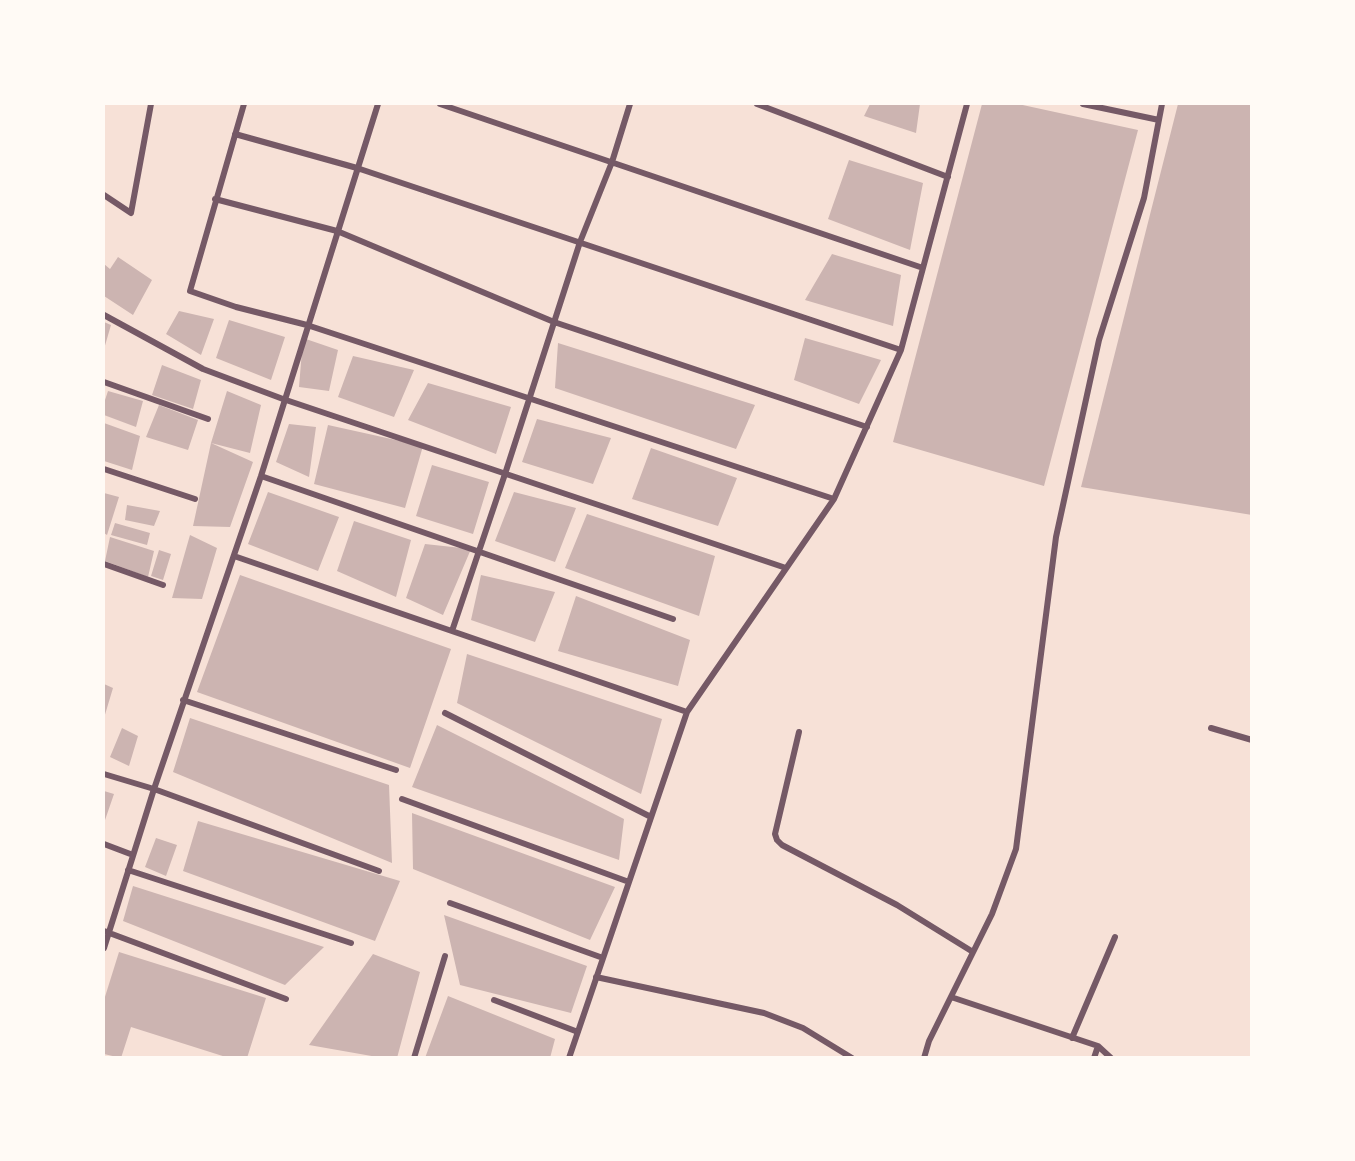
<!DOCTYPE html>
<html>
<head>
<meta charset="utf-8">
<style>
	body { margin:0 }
	#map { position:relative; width:1355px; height:1161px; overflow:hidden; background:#f7e1d7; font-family:"Golos Text",sans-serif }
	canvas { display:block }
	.frame { position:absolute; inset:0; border:105px solid #fffaf5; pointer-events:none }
</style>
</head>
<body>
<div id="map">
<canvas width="1355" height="1161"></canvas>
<div class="frame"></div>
</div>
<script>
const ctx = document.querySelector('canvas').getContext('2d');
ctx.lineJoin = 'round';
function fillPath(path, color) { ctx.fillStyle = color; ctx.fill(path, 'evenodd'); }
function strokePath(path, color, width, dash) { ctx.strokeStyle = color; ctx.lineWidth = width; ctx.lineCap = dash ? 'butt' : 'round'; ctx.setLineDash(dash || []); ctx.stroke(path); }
const building = new Path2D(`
	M870,104H920L916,133L864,116Z
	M982,104H1018L1138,130L1044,486L893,442Z
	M1178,104H1252V515L1081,487Z
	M849,160L923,183L910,250L828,219Z
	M832,254L901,275L893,326L805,300Z
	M118,257L152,280L133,315L104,296V264L110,269Z
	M179,311L214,319L201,355L166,334Z
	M229,320L285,337L271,380L216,358Z
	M104,322L111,325L104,349Z
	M303,338L338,350L329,391L299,387Z
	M805,338L881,360L859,404L794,380Z
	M558,343L755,405L736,449L555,388Z
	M353,356L414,370L394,417L338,397Z
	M162,365L201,380L193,409L152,395Z
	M428,383L511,407L496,454L408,420Z
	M108,391L143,401L136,427L104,415V403Z
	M227,391L261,405L250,453L211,443Z
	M159,405L198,420L188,450L146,437Z
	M537,419L611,438L593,484L522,462Z
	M104,423L140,436L132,470L104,461Z
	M289,424L316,427L309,477L276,462Z
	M328,425L423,446L405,508L314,484Z
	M211,443L253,462L230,527L193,526Z
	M651,448L737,478L718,526L632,499Z
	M432,465L489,482L473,534L416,516Z
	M268,492L339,517L318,571L248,544Z
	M514,492L576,508L555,562L495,541Z
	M104,493L119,497L107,535L104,533Z
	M127,505L160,511L154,526L125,520Z
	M587,514L715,556L699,616L565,568Z
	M354,521L411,540L396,597L337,571Z
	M115,523L150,533L147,545L111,535Z
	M190,535L217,548L202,599L172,598Z
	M110,537L154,551L148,577L105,561Z
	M425,544L471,549L443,615L406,598Z
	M159,550L171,554L163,580L151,576Z
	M240,575L451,649L410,768L197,692Z
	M481,575L555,592L535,642L471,620Z
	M576,596L690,640L678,686L558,651Z
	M467,654L662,719L641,794L457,703Z
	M104,684L113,688L104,718Z
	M190,718L389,785L392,863L173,772Z
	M437,725L624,819L619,860L412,787Z
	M122,728L138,736L129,766L110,757Z
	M104,791L114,794L104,823Z
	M412,813L615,887L590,940L413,869Z
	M198,821L400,881L375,941L183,871Z
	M156,838L177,845L166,876L145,867Z
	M133,886L324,947L285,985L123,921Z
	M444,915L587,966L571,1013L460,985Z
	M119,952L266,998L247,1058H229L131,1027L121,1058L104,1054V1000Z
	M373,954L420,972L397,1058H383L309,1045Z
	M448,996L555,1039L550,1058H425Z`);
const minor = new Path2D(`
	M244,104L190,291L236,307L307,325L834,499
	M378,104L261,476L154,789L379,871
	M440,104L923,268
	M757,104L948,177
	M1083,104L1159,120
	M235,134L357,168L901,350
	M104,195L131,213L151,104
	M215,199L337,231L554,322L867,427
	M104,315L203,369L283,399L786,568
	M104,382L208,419
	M104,469L195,499
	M261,476L673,619
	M234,556L687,712
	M104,564L163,585
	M452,631L505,474L580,242L612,162L630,104
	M183,700L396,770
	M445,713L651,817
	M1211,728L1252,740
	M799,732L775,834L777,840L782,845L897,905L973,952
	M104,774L154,789L104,948
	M402,799L629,882
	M104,844L133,855
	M128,870L351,943
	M450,903L603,958
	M104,931L286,999
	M596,977L764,1013L803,1028L852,1058
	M951,997L1098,1046L1111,1058
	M494,1000L578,1032
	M1072,1038L1115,937
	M414,1058L445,956
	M569,1058L687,712L834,499L901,350L967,104
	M924,1058L929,1041L992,914L1016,849L1056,537L1099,340L1144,198L1162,104
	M1094,1058L1098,1046`);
fillPath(building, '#ccb4b1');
strokePath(minor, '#755966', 6);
</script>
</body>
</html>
